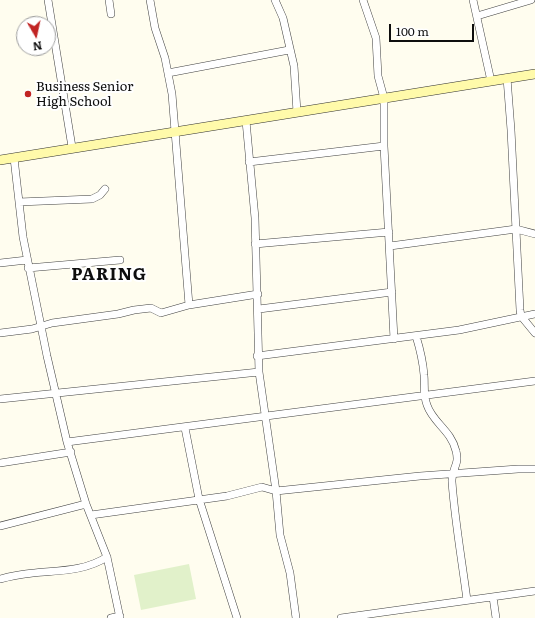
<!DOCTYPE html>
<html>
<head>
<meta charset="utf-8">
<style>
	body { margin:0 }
	#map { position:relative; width:535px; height:618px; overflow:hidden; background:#fffdef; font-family:Literata,serif }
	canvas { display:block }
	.north { position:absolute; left:16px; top:16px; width:40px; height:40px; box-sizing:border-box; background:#fff; border:1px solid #9f9f9f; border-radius:50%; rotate:171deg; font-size:11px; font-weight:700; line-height:16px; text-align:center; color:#0e0e0e }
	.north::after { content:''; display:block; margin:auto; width:14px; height:18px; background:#c12423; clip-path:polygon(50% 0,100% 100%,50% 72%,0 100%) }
	.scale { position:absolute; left:389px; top:24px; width:85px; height:18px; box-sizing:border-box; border:2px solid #0e0e0e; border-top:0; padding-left:5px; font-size:12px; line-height:14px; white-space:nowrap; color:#0e0e0e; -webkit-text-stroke:3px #fff; paint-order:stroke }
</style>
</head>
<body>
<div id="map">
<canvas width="535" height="618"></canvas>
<div class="north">N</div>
<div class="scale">100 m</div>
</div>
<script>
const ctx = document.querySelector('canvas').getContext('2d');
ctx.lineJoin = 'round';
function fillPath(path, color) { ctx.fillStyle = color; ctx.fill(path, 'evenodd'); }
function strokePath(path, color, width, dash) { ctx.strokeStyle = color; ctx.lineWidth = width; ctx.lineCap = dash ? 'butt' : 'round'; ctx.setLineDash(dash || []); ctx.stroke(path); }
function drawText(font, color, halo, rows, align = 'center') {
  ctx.font = font + ' Literata,serif'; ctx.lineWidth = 4; ctx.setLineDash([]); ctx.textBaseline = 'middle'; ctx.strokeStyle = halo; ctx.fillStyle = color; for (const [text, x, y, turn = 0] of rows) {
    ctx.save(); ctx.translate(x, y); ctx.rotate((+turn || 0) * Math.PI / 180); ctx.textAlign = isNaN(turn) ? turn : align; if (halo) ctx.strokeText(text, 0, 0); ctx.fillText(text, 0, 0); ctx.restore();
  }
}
const pitch = new Path2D(`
	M189,564L196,599L141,610L134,575Z`);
const minor = new Path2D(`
	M48,0L72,147
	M109,0L111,14
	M150,0L155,28L165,58L172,94L189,305
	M275,0L283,18L294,66L297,112
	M363,0L376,38L378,76L384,98V146L394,339
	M473,0L491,81
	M477,16L531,0
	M168,73L289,50
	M507,78L511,130L520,310L521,316L535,333
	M246,121L255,218L259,372L276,491L280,535L290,573L296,618
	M14,158L23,237L47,356L67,442L86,504L107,557L120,618
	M249,162L384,146
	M19,202L92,199L100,195L105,189
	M255,244L389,232
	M390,246L516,229L535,234
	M0,263L27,260
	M28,268L120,260
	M259,309L392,292
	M0,333L32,329L52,323L118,314L134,310L151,308L161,313L189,305L258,294
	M416,336C420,349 423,362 424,375C425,385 423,395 427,405C433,423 451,430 456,451C460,466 451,468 452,482C455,522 462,561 467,600
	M257,356L459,330L535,314
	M0,399L259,372
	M185,428L199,499L237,618
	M67,442L535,381
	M0,463L71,452
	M91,515L227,496L262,487L276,491L420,476L518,469H535
	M0,526L86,504
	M0,579C8,577 16,575 25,574C53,570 82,573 107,557
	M493,597L496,618
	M111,618L120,616
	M341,618L535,591`);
const secondary = new Path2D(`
	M0,160L535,74`);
const markers = [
	[28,94,4,"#c12423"]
];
const poiNames = [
	["Business Senior",36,87],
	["High School",36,102]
];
const districtNames = [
	["PARING",109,275]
];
fillPath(pitch, '#e1f1ca');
strokePath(minor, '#414141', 8);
strokePath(secondary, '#303030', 10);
strokePath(minor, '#fff', 7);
strokePath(secondary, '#fffaaa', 9);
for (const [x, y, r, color] of markers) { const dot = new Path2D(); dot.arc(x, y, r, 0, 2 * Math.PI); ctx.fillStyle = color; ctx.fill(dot); strokePath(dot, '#fff', 1.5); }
drawText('13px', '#0e0e0e', '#fff', poiNames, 'left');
ctx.letterSpacing = '1px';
drawText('bold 17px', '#0e0e0e', '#fff', districtNames);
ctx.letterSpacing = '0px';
</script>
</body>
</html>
